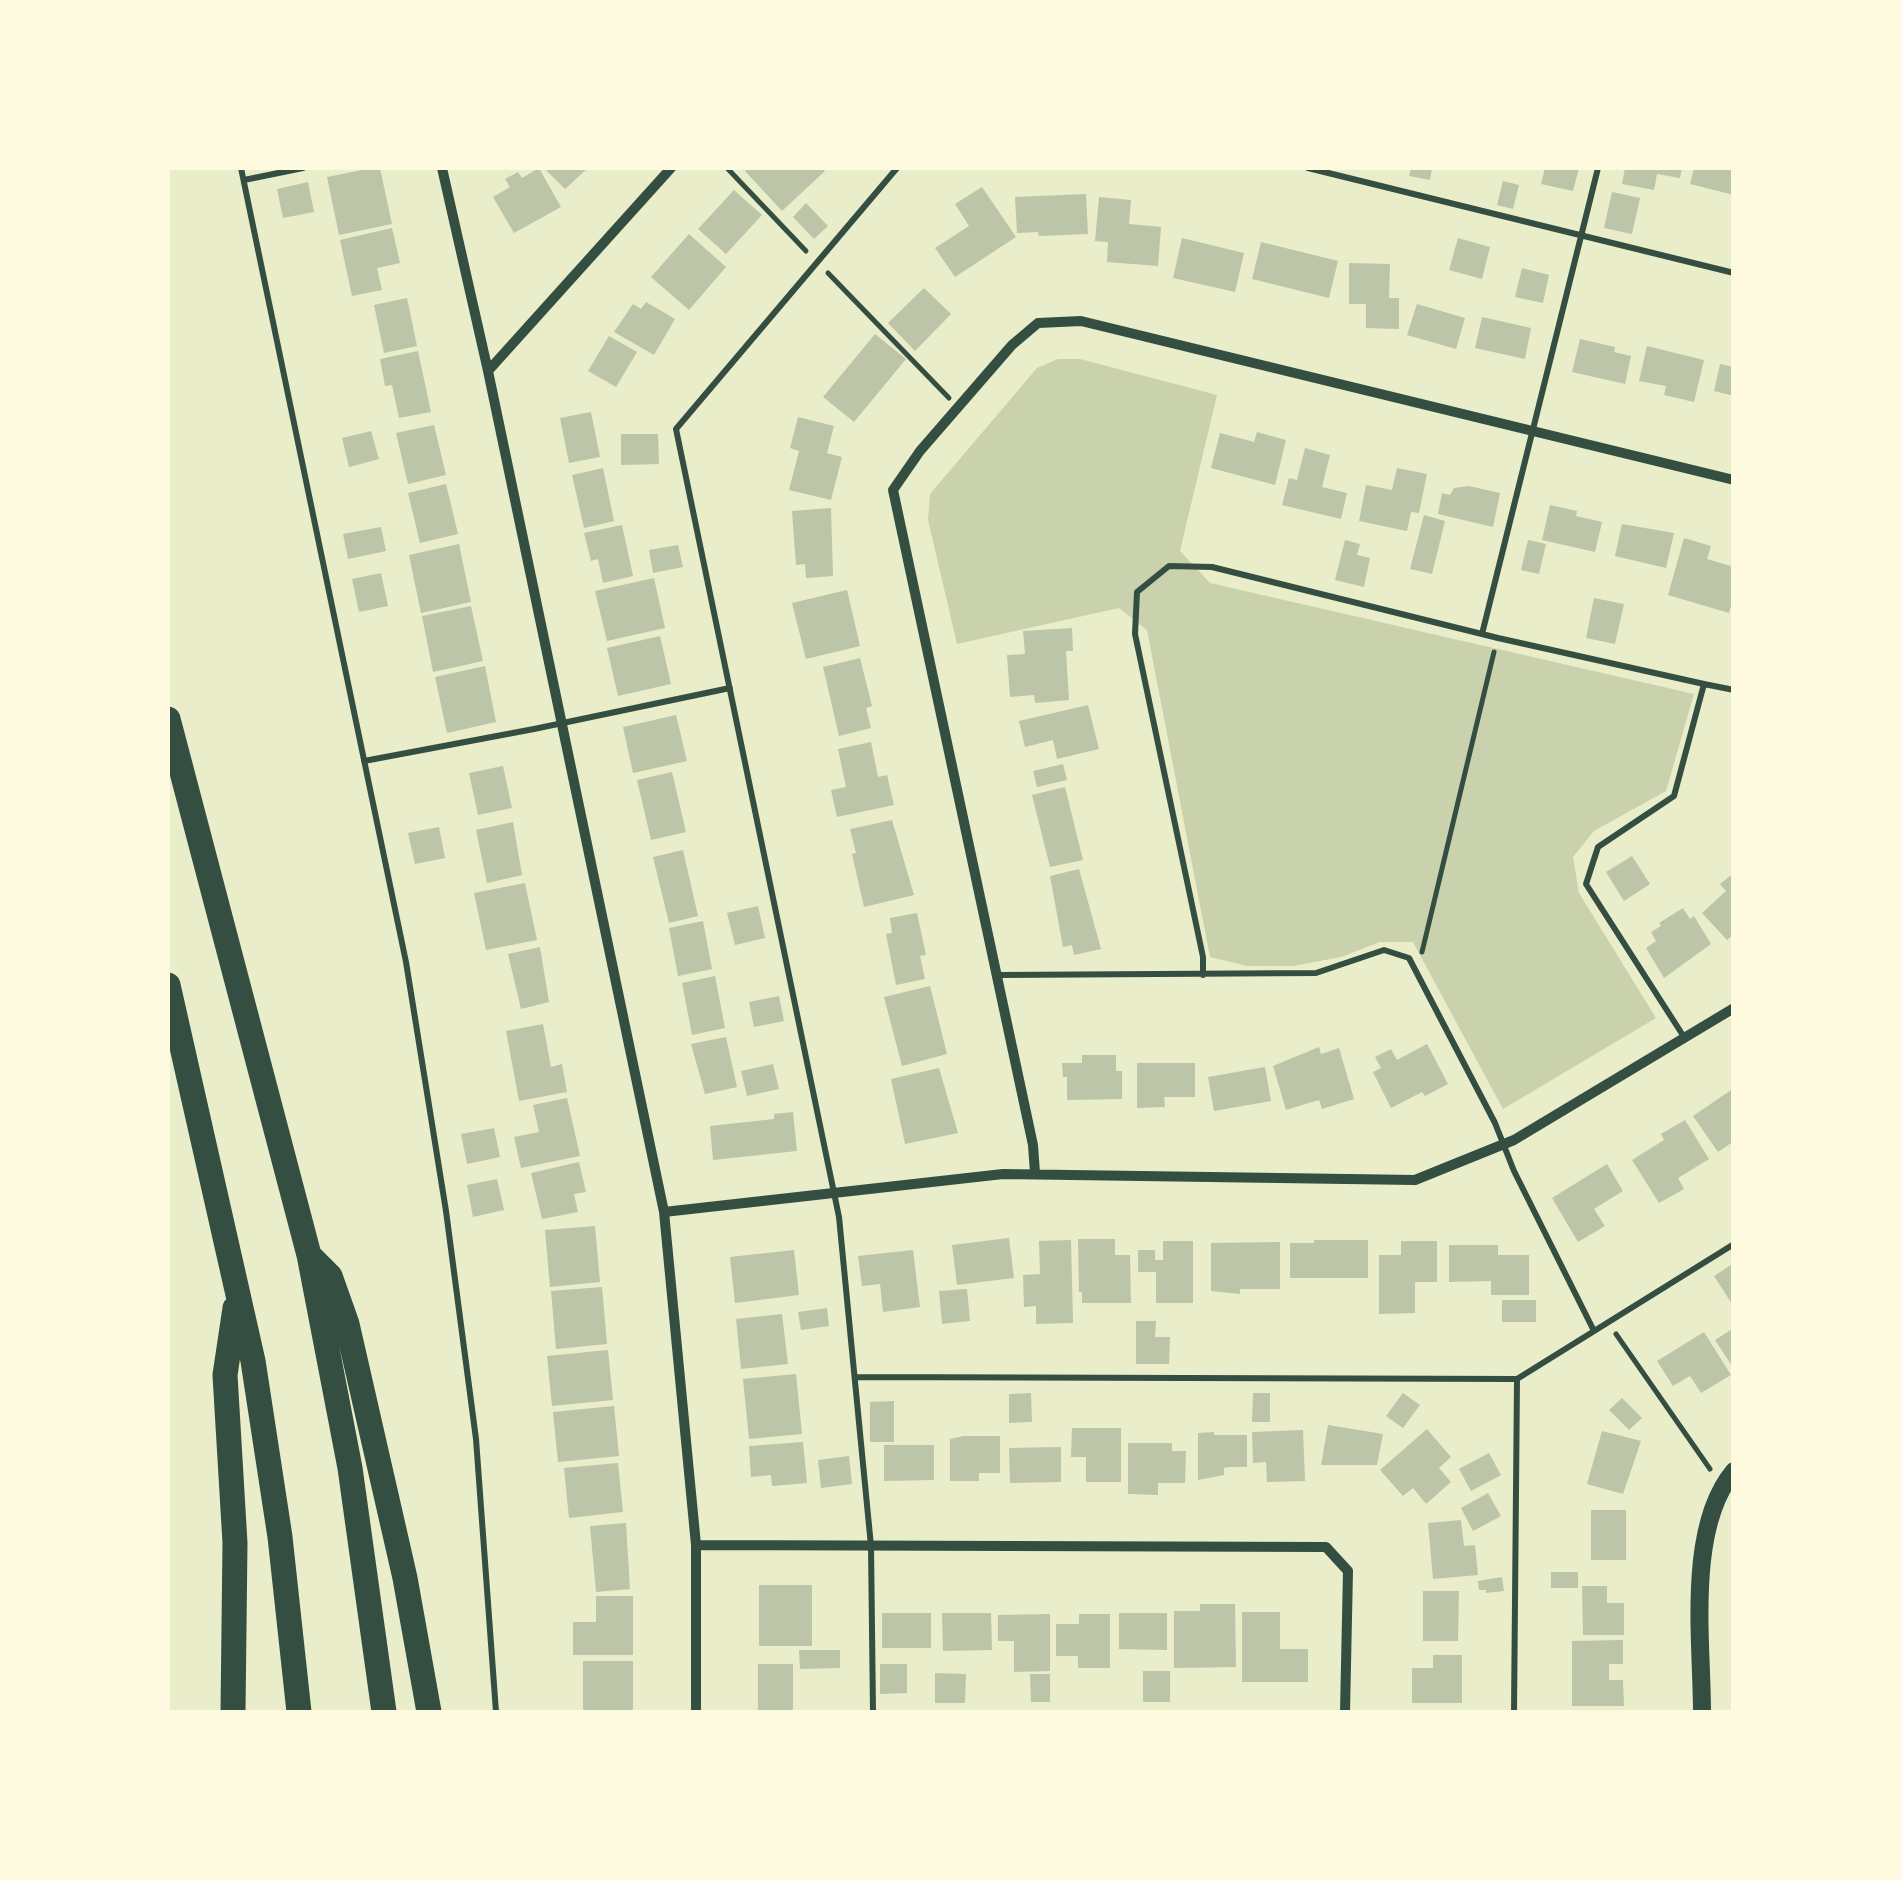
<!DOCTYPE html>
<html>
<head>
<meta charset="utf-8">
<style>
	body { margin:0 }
	#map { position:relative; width:1901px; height:1880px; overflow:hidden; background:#e9edc9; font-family:"IBM Plex Serif",serif }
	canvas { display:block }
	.frame { position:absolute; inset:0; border:170px solid #fefae0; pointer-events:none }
</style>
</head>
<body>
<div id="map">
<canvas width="1901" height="1880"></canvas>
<div class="frame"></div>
</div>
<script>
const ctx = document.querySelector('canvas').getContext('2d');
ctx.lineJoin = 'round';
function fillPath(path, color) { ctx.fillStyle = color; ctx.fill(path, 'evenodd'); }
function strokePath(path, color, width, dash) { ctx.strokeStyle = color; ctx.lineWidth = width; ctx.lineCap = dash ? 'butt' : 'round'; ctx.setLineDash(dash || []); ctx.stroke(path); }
const green = new Path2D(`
	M1058,359H1080L1217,395L1180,551L1210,583L1694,694L1666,791L1594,831L1573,857L1579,893L1656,1018L1503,1109L1413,942H1380L1341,957L1293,966H1247L1210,957L1147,630L1119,608L957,644L928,520L930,494L1037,368Z`);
const building = new Path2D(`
	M372,168H380L392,224L339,235L327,177Z
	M539,168L561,207L514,233L493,197L510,187L505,179L518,172L522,178Z
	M544,168H588L565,189Z
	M749,168H821L825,171L782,211L745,171Z
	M1411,168H1432L1430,180L1409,176Z
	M1545,168H1579L1573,191L1541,184Z
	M1625,168H1682L1680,178L1657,174L1654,190L1622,184Z
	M1694,168H1734V195L1690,184Z
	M1503,181L1519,185L1513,209L1497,205Z
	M308,182L314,212L283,218L277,189Z
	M982,187L1016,237L955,277L935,248L969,226L955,204Z
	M734,190L762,215L726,254L698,229Z
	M1612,192L1640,198L1632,234L1604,228Z
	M1086,194L1088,234L1039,236L1038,232L1017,233L1015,197Z
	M1099,197L1131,200L1129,224L1161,227L1158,266L1107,262L1108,242L1095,241Z
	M806,203L828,226L814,239L793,217Z
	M392,228L400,263L377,268L382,290L352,296L340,240Z
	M689,234L726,267L689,310L651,277Z
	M1182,238L1244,253L1235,292L1173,278Z
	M1458,238L1490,247L1482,279L1449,270Z
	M1261,242L1338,261L1329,298L1252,279Z
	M1349,263L1390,264L1389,298H1399V329L1366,328V304H1349Z
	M1522,268L1549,275L1543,303L1515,297Z
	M924,288L951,314L915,351L888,323Z
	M407,298L417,346L384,353L374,305Z
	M646,302L675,319L654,355L614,332L633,304L641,309Z
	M1417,304L1465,318L1456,349L1407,335Z
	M1482,317L1531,328L1525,359L1475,348Z
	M875,334L906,359L854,422L823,397Z
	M609,336L637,352L616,387L588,371Z
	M1580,339L1615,347L1614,352L1631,356L1625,384L1572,372Z
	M1647,346L1704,360L1694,402L1664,395L1666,386L1639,381Z
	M418,351L431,412L399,418L392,385L385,386L380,359Z
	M1720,364L1734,367V396L1714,391Z
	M591,412L600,457L569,463L560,418Z
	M798,417L834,426L827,453L842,457L831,500L789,490L799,451L790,448Z
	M434,425L446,475L408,484L396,433Z
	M371,431L379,459L349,467L342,438Z
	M1257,432L1286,440L1275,485L1211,468L1220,433L1254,442Z
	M621,434H658L659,464L621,465Z
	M1305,448L1330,455L1322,487L1347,493L1341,519L1282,505L1289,478L1297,480Z
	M603,468L614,521L584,528L572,475Z
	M1397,468L1427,474L1419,513L1411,512L1407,531L1359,521L1366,485L1392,490Z
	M446,484L458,534L420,543L408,493Z
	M1469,486L1500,493L1493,527L1438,514L1442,493L1450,495L1454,488Z
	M1550,505L1577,511L1576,516L1602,522L1595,552L1542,540Z
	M831,508L833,576L806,578L805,564L796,565L792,511Z
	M1424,515L1445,521L1432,574L1410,569Z
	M1622,524L1674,533L1666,568L1615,556Z
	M622,525L633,576L603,583L598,559L591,561L584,533Z
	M381,527L386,551L348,559L343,534Z
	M1684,538L1711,546L1707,559L1734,567V595L1729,613L1668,595Z
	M1345,540L1360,544L1357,555L1370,558L1364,587L1335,580Z
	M1528,540L1546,544L1539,574L1521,570Z
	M459,544L471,602L421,613L409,555Z
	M678,545L683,567L653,573L649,550Z
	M381,573L388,606L359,612L352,579Z
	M654,578L665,628L607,641L595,591Z
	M847,590L860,646L806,659L792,603Z
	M1594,598L1624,604L1615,644L1586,638Z
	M471,606L483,661L433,672L422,616Z
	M1072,628L1073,651H1066L1069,700L1035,703L1034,695L1010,697L1007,655L1025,654L1023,631Z
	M660,636L671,684L618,696L607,648Z
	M860,658L872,706L866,708L871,728L839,736L823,667Z
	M485,666L496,722L447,733L435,677Z
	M1088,705L1099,749L1057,759L1053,740L1025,747L1019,721Z
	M676,715L687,761L633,773L623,727Z
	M871,742L878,777L887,775L894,805L837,817L831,790L846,787L838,749Z
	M1063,764L1067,780L1037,787L1033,771Z
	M503,766L512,808L478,815L469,773Z
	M672,772L686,832L651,840L637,780Z
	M1065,787L1083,860L1050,867L1032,795Z
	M892,820L914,895L864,907L852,854L856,853L850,829Z
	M513,822L522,875L487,883L476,830Z
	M439,827L445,858L415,864L408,833Z
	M683,850L698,916L669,923L653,857Z
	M1632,856L1650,884L1624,901L1606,872Z
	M1079,869L1101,949L1074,955L1072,945L1063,947L1050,876Z
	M1734,873V934L1727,940L1702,913L1726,891L1720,884Z
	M525,883L537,940L486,950L474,893Z
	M758,906L765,938L735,945L727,913Z
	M1683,908L1690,919L1694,916L1711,944L1664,978L1646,948L1656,941L1651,932L1661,926L1659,923Z
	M917,913L926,955L920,956L925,979L896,985L886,934L892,933L890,918Z
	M703,921L712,969L678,976L669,928Z
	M540,947L549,1002L521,1009L508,954Z
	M715,976L725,1028L692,1035L682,983Z
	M930,986L947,1054L902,1066L884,997Z
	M779,996L784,1021L754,1027L749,1002Z
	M543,1024L551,1067L562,1064L567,1092L519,1101L506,1031Z
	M726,1037L737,1087L705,1094L691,1044Z
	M1427,1044L1448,1084L1425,1096L1422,1092L1391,1108L1373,1072L1381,1068L1375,1057L1391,1049L1397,1060Z
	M1319,1047L1321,1054L1339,1048L1354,1099L1322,1109L1319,1100L1286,1110L1273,1066Z
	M1082,1055H1116V1071H1122V1099L1067,1100V1077H1063L1062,1063H1082Z
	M1137,1063H1195V1097H1164L1165,1107L1137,1108Z
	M773,1064L779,1089L747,1096L741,1071Z
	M1265,1067L1271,1101L1214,1111L1208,1077Z
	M939,1068L958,1133L905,1144L891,1079Z
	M1734,1088V1141L1718,1152L1693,1116Z
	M567,1098L580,1156L521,1168L514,1137L539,1132L533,1105Z
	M793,1112L797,1151L713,1160L710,1126L774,1119V1114Z
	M1685,1120L1709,1159L1678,1178L1684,1189L1659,1203L1632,1160L1664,1140L1661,1134Z
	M494,1128L500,1157L467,1164L461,1134Z
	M579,1162L586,1192L574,1194L578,1212L542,1219L531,1173Z
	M1607,1164L1623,1191L1594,1209L1605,1226L1578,1242L1552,1198Z
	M497,1179L504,1210L473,1217L467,1185Z
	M595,1226L600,1282L550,1287L545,1230Z
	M1009,1238L1014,1278L957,1285L952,1245Z
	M1078,1239H1115V1255H1130L1131,1303H1082V1292H1079Z
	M1071,1240L1073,1323L1036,1324V1306L1024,1307L1023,1275L1040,1274L1039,1241Z
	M1314,1240H1368V1278H1290V1243H1314Z
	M1163,1241H1193V1303H1156V1272H1138V1250H1155V1260H1163Z
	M1401,1241H1437V1282H1415V1313L1379,1314V1255H1401Z
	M1280,1242V1289H1240V1294L1211,1291V1243Z
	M1449,1245H1498V1255H1529V1295H1491V1281L1449,1282Z
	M794,1250L799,1295L735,1303L730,1257Z
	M913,1250L920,1307L883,1312L880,1284L862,1286L858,1256Z
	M1734,1263V1307L1714,1276Z
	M602,1287L607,1344L556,1349L551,1291Z
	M967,1289L970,1321L942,1324L939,1291Z
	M1502,1300H1536V1322H1502Z
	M827,1308L829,1326L801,1330L798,1312Z
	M782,1314L788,1364L741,1369L736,1319Z
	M1136,1321H1156L1155,1337H1170L1169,1364H1136Z
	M1734,1328V1369L1715,1340Z
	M1704,1332L1731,1375L1701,1393L1690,1376L1673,1386L1657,1361Z
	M608,1350L613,1400L552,1406L547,1356Z
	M796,1374L802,1434L749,1439L743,1379Z
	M1031,1393L1032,1422L1009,1423V1394Z
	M1253,1393H1270V1422H1252Z
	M1403,1393L1420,1405L1403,1428L1386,1416Z
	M1622,1398L1642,1418L1629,1430L1609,1410Z
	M894,1401V1442H870V1402Z
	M614,1406L619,1456L558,1462L553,1412Z
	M1328,1425L1383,1434L1377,1465H1321Z
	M1072,1428H1121V1482H1086V1457H1071Z
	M1427,1429L1451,1457L1439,1468L1451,1482L1426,1504L1413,1488L1403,1496L1380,1470Z
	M1303,1430L1305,1481L1267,1482L1266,1462L1253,1463L1252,1432Z
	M1602,1431L1641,1441L1623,1494L1587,1484Z
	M1214,1432V1435H1247V1467H1229L1224,1468V1475L1198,1480V1433Z
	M964,1436H1000V1473H979V1481H950V1439Z
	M803,1442L807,1483L772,1486L771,1475L751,1477L749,1446Z
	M1128,1443H1172V1451H1186L1185,1483H1158V1495L1128,1494Z
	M884,1445H934V1480L884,1481Z
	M1061,1447V1482L1010,1483L1009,1448Z
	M1489,1453L1501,1475L1471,1491L1459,1469Z
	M849,1456L852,1484L821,1488L818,1460Z
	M618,1463L623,1512L569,1518L564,1468Z
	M1488,1493L1501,1516L1473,1531L1461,1508Z
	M1591,1510H1626V1560H1591Z
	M1461,1520L1464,1546L1475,1545L1478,1575L1433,1579L1428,1523Z
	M626,1523L630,1589L596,1592L590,1526Z
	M1551,1572H1578V1588H1551Z
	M1502,1577L1504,1591L1486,1593V1590H1479L1478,1581Z
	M759,1585H812V1646H759Z
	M1582,1586H1607V1603H1624V1635H1583Z
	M1423,1591H1459L1458,1641H1423Z
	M596,1596H633V1655H573V1622H596Z
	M1200,1604H1235L1236,1667L1174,1668V1611H1200Z
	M1242,1612H1280V1649H1308V1682H1242Z
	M882,1613H931V1648H882Z
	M942,1613H991L992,1650L943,1651Z
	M1119,1613H1167V1650L1119,1649Z
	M1050,1614V1671L1014,1672V1641H998V1615Z
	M1079,1614H1110V1668H1078V1656H1056V1624H1079Z
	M1623,1640V1664H1609V1680H1623L1624,1706H1572V1641Z
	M799,1650H840V1668L800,1669Z
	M1433,1655H1462V1703H1412V1668H1433Z
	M583,1661H633V1712H583Z
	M758,1664H793V1712H758Z
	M880,1664H907V1693L880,1694Z
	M1143,1671H1170V1702H1143Z
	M935,1673L966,1674L965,1703H935Z
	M1030,1674H1050V1702H1031Z`);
const path = new Path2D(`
	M727,168L806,251
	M828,273L949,398
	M1422,952L1494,652
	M1616,1334L1710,1469`);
const service = new Path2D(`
	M241,168L406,962L446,1211L476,1439L496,1712
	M1308,168L1734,273
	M244,180L303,168
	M1482,634L1598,168
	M1704,684L1734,690
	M364,761L534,729L730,688
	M998,975L1316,973L1384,950L1409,958L1495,1123L1514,1171L1594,1331
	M1203,975V957L1135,634L1137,592L1169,566L1212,567L1498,638L1704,684L1674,796L1598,847L1586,884L1684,1037
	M855,1377L1517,1379L1734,1244
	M873,1712L871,1546L839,1217L676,429L897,168
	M1514,1712L1517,1379`);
const minor = new Path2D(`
	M442,168L488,371L664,1212L696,1545V1712
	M488,371L671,168
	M1035,1173L1033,1145L893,490L920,451L1012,345L1038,323L1081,321L1734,480
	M664,1212L1003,1174L1415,1180L1514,1140L1734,1008
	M696,1545L1326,1547L1348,1571L1345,1712`);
const tertiary = new Path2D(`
	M1702,1712C1702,1642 1686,1528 1734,1471`);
const motorway = new Path2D(`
	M168,719L309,1255L350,1468L384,1712
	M168,985L253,1361L280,1537L299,1712
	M309,1255L330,1276L347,1324L405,1578L429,1712
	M233,1712L235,1543L225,1375L235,1308`);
fillPath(green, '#cad2ad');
fillPath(building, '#bcc5a7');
strokePath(path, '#344e41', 5);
strokePath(service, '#344e41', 6);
strokePath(minor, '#344e41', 10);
strokePath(tertiary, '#344e41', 18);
strokePath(motorway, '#344e41', 25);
</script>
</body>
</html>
